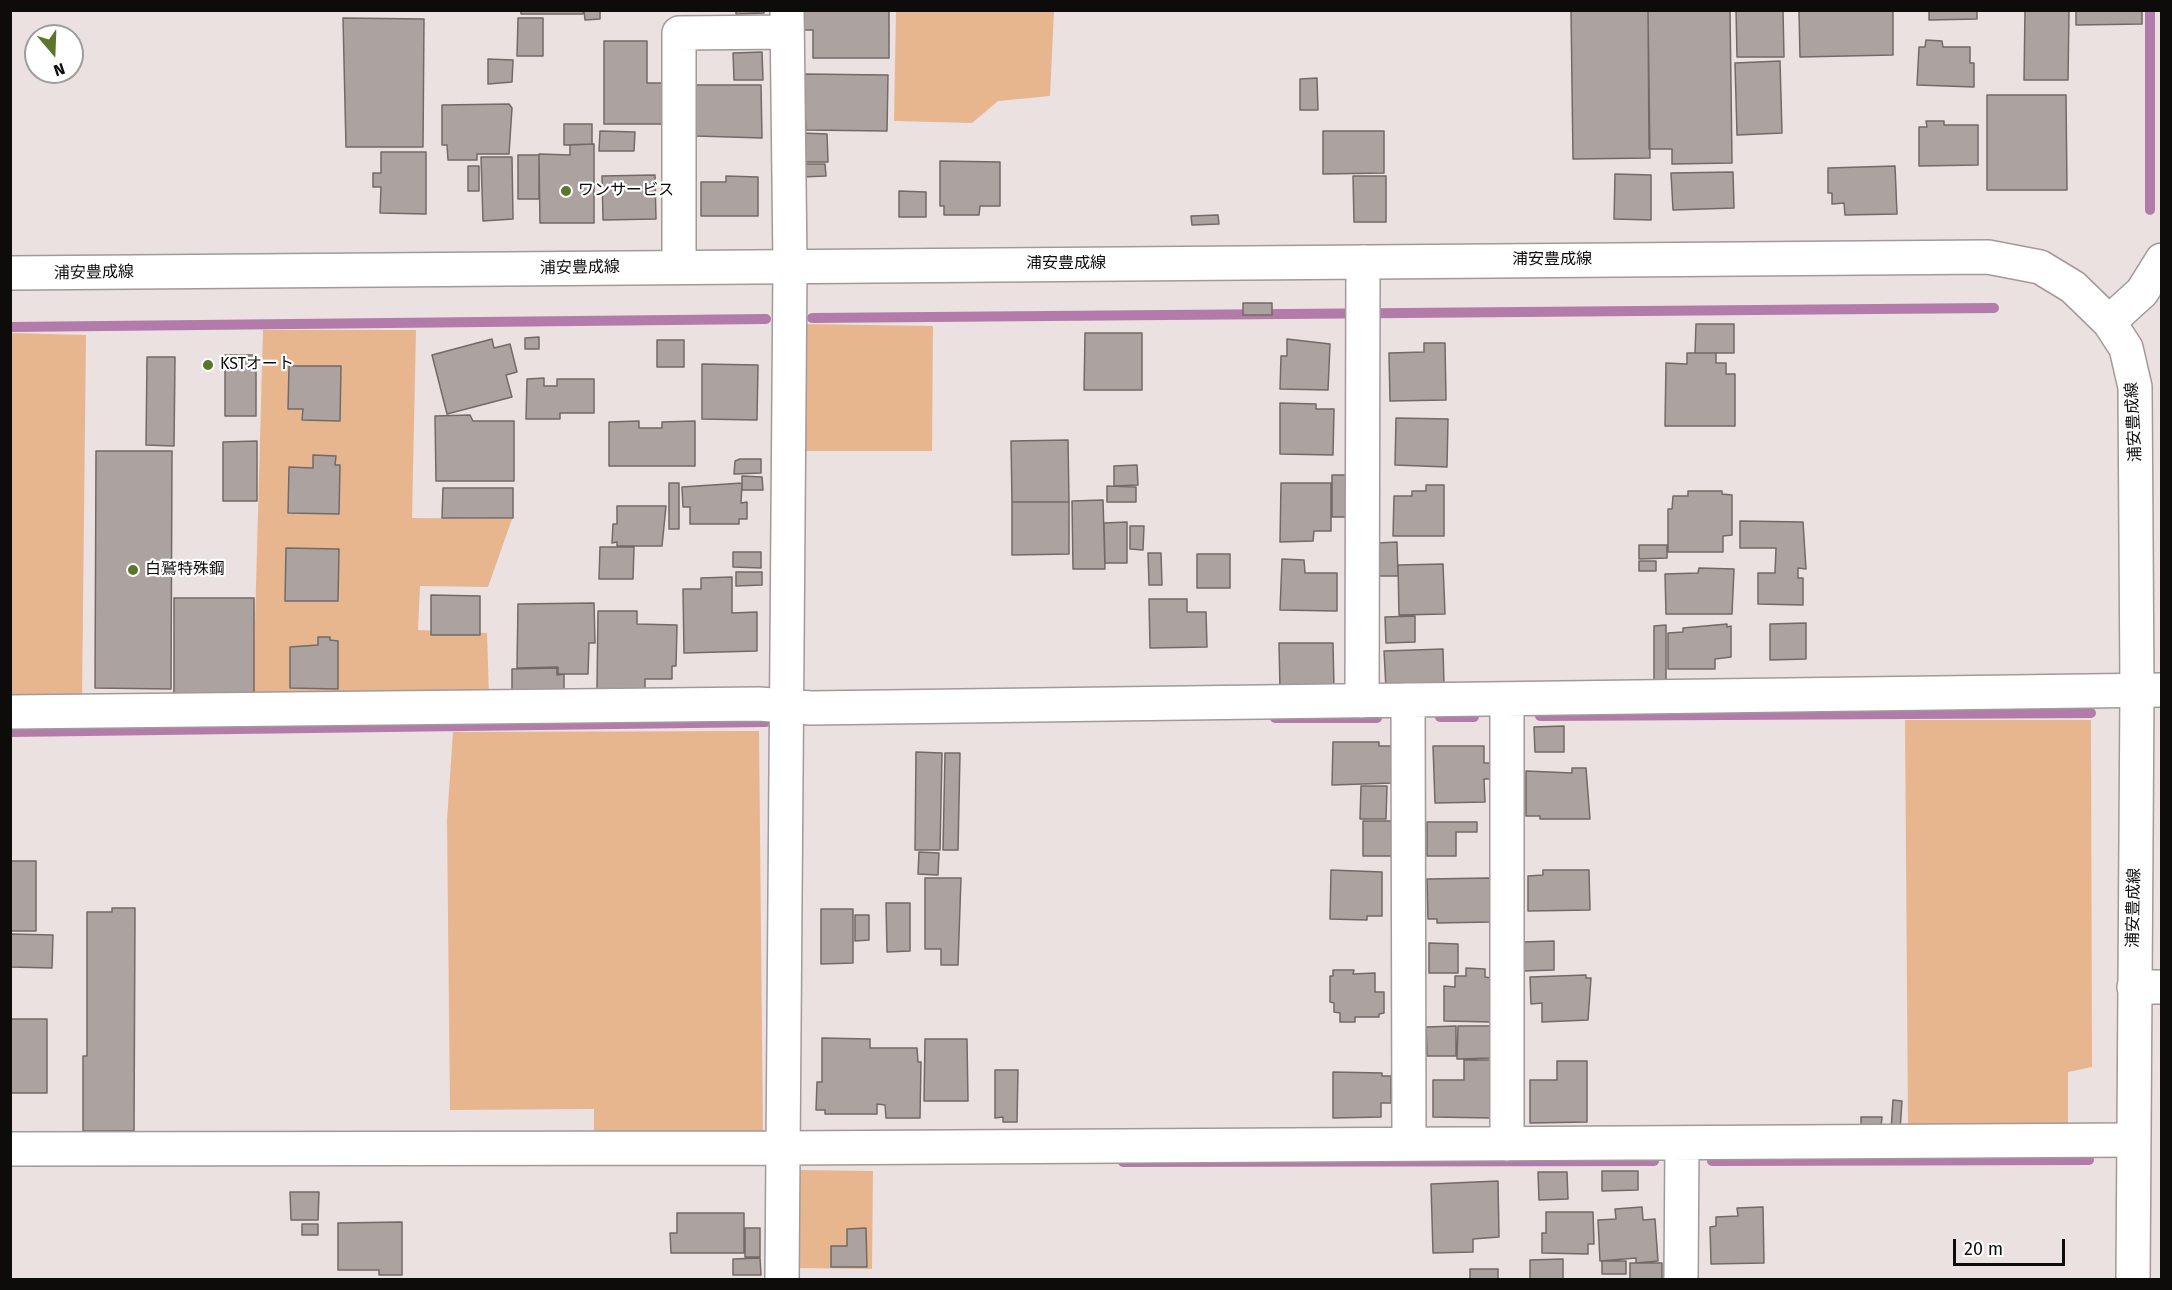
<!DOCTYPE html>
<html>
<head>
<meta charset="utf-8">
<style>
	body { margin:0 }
	#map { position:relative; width:2172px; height:1290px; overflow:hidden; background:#ebe1e1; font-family:"Fira Sans",sans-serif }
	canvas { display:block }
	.frame { position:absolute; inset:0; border:12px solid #0e0b0b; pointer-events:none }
	.north { position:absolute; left:24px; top:24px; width:60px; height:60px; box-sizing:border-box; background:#fff; border:2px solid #9f9d9d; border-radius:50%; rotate:161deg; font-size:16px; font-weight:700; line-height:24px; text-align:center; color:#0e0b0b }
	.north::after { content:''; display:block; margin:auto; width:21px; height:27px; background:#59762b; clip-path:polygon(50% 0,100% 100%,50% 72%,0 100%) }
	.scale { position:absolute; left:1953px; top:1239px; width:112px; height:27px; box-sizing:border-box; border:3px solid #0e0b0b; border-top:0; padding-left:8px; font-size:18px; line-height:21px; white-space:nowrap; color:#0e0b0b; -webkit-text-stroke:4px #fff; paint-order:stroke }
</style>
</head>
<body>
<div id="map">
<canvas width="2172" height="1290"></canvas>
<div class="frame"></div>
<div class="north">N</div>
<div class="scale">20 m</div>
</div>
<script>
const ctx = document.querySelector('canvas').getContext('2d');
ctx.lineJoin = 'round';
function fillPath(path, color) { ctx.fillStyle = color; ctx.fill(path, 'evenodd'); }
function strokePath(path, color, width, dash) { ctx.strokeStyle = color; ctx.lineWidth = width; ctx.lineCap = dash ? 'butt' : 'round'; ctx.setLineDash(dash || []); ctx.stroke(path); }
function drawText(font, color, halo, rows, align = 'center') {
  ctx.font = font + ' "Fira Sans","Noto Sans JP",sans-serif'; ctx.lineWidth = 4.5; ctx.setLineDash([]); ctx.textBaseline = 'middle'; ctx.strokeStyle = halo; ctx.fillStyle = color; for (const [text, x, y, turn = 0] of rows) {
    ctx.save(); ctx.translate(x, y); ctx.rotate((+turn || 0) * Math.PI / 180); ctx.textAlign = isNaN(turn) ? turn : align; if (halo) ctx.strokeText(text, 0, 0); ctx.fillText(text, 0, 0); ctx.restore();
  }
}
const green = new Path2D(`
	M896,11H1054L1050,96L998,101L972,123L894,121Z
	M804,324L933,326L932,451H799Z
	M263,330H416L412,518L512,519L488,587L420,586L418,630L487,633L489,697L253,695Z
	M10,333L86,335L82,700L11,702Z
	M1905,720H2091L2092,1067L2068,1072V1126H1908Z
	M759,731L763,1132L594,1133V1109L450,1110L447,820L453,732Z
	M799,1170L873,1171L872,1269L798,1268Z`);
const stream = new Path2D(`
	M2150,10V210
	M812,318L1994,308
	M10,327L766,319
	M1540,716L2091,713
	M1440,717H1474
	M1275,718H1377
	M10,732L766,722
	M1712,1161L2089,1160
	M1123,1162L1654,1161`);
const building = new Path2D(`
	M521,10H583V14H521Z
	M584,10H600V19L585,20Z
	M736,10H764V13L736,14Z
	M804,10H889V58H813V30H804Z
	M1571,10H1648L1650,158L1573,159Z
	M1648,10H1730L1732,163L1672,164V149H1649Z
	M1736,10H1783L1784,57H1737Z
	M1799,10H1893V55L1800,57Z
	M1929,10H1977V19L1929,20Z
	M2025,10H2069L2068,80H2024Z
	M2076,10H2142V24L2076,25Z
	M343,18L424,19L423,147H346Z
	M518,18H543V56H517Z
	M1926,40L1942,41L1943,47H1970V63H1974V87L1917,85L1919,47H1925Z
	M604,41H647V83H663V124H604Z
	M762,52L763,80H734L733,53Z
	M488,59L513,60L512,82L488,84Z
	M1780,61L1782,133L1737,135L1735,63Z
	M803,74L888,75L887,131L806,130Z
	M1317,78L1318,110H1300V79Z
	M696,85H761L762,138L696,136Z
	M1987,95H2066L2067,190H1987Z
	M509,104L512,108L509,154H477V160H448L447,145H442V105Z
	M1926,121H1944V125H1978V165L1919,166V127H1927Z
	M564,124H592V144L564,145Z
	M600,131L635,132L634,151H599Z
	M1323,131H1384V173L1323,174Z
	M801,133L827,134L828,162H802Z
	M594,144V223H540L539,154L570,155V145Z
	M381,152H426V214L380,213L381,187H373V173H381Z
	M518,155H539V199H518Z
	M481,157H512L513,219L483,221Z
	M940,161L1000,162V206H980L979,215H944V206H940Z
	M801,164H825L826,176L802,177Z
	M468,166H479V191H468Z
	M1895,166L1897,214L1845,215L1844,203L1832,204V193H1828V168Z
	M1733,172L1734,208L1673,210L1671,173Z
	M1615,174L1651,175V220L1614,219Z
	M655,175L656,219L603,220L602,176Z
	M726,176L758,177V216H701V182H726Z
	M1353,176H1386V222H1354Z
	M899,191L926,192V217H899Z
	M1218,215L1219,224L1192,225L1191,216Z
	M1243,303H1272V315H1243Z
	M1696,324H1734V353H1695Z
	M1085,333H1142V390H1084Z
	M539,337V349H525V338Z
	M492,339L494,348L510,344L517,372L506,375L512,397L447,414L432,355Z
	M1287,339L1330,344L1328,390L1280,389L1281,356H1287Z
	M657,340H684V367H657Z
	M1424,343H1445L1446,400L1390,401L1389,353L1424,352Z
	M1687,353H1716V363H1726V374H1735V426H1665L1666,363L1687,364Z
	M225,355H256V416H225Z
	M147,357H175L174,446L146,445Z
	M702,364L758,365L757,420L702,419Z
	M289,366H341L340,421L302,420L303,409H288Z
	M544,378V386H557V379H594V413H560V419H526L527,379Z
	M1280,403L1316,404V409H1334L1333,455L1280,454Z
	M470,415L473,421H514V481H436L435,416Z
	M1396,418L1448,419L1447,467L1395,465Z
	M639,421V428H662V422L695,421V466H609V422Z
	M1068,440L1069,502H1012L1011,441Z
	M257,441V501H223V442Z
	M96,451H172L171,689L95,688Z
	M313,455L336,456L335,465H340L339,514L288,513L289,467L313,468Z
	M740,459H761V473L734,474L735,461Z
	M1137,465L1138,485L1114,486V466Z
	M1332,475H1347V517H1332Z
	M742,476L762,477L763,490H742Z
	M669,483H679V529H669Z
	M742,483L741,503L747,502V519H739V524H690V507H683L682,487Z
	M1281,483H1331V531H1314L1313,541L1280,542Z
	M1426,485H1444V536H1393L1394,496H1412V491H1426Z
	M1107,486L1136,487V502H1107Z
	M443,488H513V518H442Z
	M1688,491H1722V494L1732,495V535L1723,536V552H1668V509H1672L1673,496H1688Z
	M1103,500L1105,569H1073L1072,501Z
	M1012,502H1069V554L1012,555Z
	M617,506H666L662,546H617V542L612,543L613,524H617Z
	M1740,521L1803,522L1806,569L1798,568V578H1803V605L1758,604V573H1775L1776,548H1740Z
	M1127,522V563H1105L1104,523Z
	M1130,526H1144L1143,550L1130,549Z
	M1397,542L1398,576H1378V543Z
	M1639,545H1667V558L1639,559Z
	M600,547H634L633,579H599Z
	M286,548L339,549L338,601H285Z
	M733,552H761V568L733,567Z
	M1148,553H1161L1162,585H1149Z
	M1197,554H1230V588H1197Z
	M1282,559L1304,560L1305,573H1337V611L1280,610Z
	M1639,561H1656V571H1639Z
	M1443,564L1445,614L1399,615L1398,565Z
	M1699,568L1734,569L1732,614H1666L1665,574L1698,573Z
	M736,572H762V585L736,586Z
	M732,577V613L757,612V651L684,653L683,589H701V578Z
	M431,595L480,596V635H431Z
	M174,598H254V700H174Z
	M1149,599H1187V612H1206L1207,647L1150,648Z
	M594,603L595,643H589L588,674H558V667L517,668L518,604Z
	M598,611H637V624L677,625L676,666H672V679H645V690L597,689Z
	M1415,616V642L1386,643L1385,617Z
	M1806,623V659L1770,660V624Z
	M1727,624V627L1731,626V657L1715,659V669H1668V633L1683,632V628Z
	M1666,625V687H1654V626Z
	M318,637H330V640L338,641V689L290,688V647L318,645Z
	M1279,643H1333L1334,689L1280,690Z
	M1443,649L1444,687L1386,688L1384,651Z
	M557,668V675L564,674V699H512V669Z
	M1564,726V752H1535L1534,727Z
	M1333,742H1379V746H1393V783L1332,785Z
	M1433,746H1484V763H1491V779H1484L1485,802L1435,803Z
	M916,752L942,753L940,850H915Z
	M945,753H960L958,850H943Z
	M1572,768H1586L1590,819H1540V816H1526V771L1572,773Z
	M1361,786H1387L1386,819H1360Z
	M1363,821H1394V856H1363Z
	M1427,822H1477V832H1456V856H1427Z
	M919,852L939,853L938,875L918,874Z
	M10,861H36V931H10Z
	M1331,870L1382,872V916H1367V920L1330,919Z
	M1543,870H1589L1590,910L1528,911V876L1543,875Z
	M925,878H961L958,965H941V949H925Z
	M1490,878L1491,922L1437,923V919H1428L1427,879Z
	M886,903H910V951L887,952Z
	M112,908H135L134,1131H83V1056H87V912H112Z
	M821,909H853V963L821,964Z
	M855,915H869V940L855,941Z
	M10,934L53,935L52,968L10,967Z
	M1554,941V970L1523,971V942Z
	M1429,943L1458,944V973H1429Z
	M1466,968L1485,969V977L1491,978V1022L1444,1021V986L1455,987V976H1466Z
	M1333,970H1354L1353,974L1375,973V992H1384V1013L1379,1014V1017H1355V1022H1340V1013L1334,1012V1003L1330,1002V976H1333Z
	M1586,975V978H1591L1588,1020L1542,1022V1003L1531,1004L1530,977Z
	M10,1019H47V1093H10Z
	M1456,1026V1056H1427L1426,1027Z
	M1458,1026H1492V1058L1457,1059Z
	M822,1038L870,1039V1048H917L918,1062H921L920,1118H886L885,1105L877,1104V1114H825V1110H816L817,1082H822Z
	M925,1039H967L968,1101H924Z
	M1464,1060H1491V1118L1433,1117V1080H1464Z
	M1557,1061H1587V1122L1530,1123V1080H1557Z
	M995,1070H1018L1017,1122H1003V1117L995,1118Z
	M1333,1072L1382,1073V1076H1391V1103H1381V1117L1333,1118Z
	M1893,1100L1902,1101L1900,1130H1891Z
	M1861,1117H1882L1881,1127L1861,1128Z
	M1602,1171H1638V1190L1602,1191Z
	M1538,1172H1567L1568,1199L1539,1200Z
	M1498,1181L1499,1237L1473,1239V1252L1433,1253L1431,1184Z
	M290,1192H319L318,1220H291Z
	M1642,1207L1643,1220L1655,1219L1658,1261L1636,1263V1258L1600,1261L1598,1220L1616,1219L1615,1209Z
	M1763,1207L1764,1263L1711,1264L1710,1227L1716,1226V1217L1738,1216L1737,1208Z
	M1546,1212H1593L1594,1244H1588V1254L1542,1253V1233H1546Z
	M677,1213H744V1253H671L670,1233H677Z
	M402,1222V1275H379V1270H338V1223Z
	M302,1224H318V1235H302Z
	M745,1228H760V1257H745Z
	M866,1228L867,1267H831V1246H847V1229Z
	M760,1258L761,1275H733V1259Z
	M1563,1259V1280H1530V1260Z
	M1602,1261H1626V1274H1602Z
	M1630,1263H1662V1280H1630Z
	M1470,1269H1498V1280H1470Z`);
const minor = new Path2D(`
	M679,267V33L787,32
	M2109,322L2142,292L2162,260
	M1507,699V1144
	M1408,700L1409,1144
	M1362,701L1363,262
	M10,712L759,704L811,708L2162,690
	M2134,987H2162
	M10,1149L783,1148L2133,1140
	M782,1280L790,266L787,10
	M1681,1280L1682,1143`);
const secondary = new Path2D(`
	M10,273L1988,257L2040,267L2073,287L2109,322L2126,348L2135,387L2137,690L2133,1280`);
const markers = [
	[566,191,6,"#59762b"],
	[208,365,6,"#59762b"],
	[133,570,6,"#59762b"]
];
const poiNames = [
	["ワンサービス",578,191],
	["KSTオート",220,365],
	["白鷲特殊鋼",145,570]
];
const streetNames = [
	["浦安豊成線",1552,260],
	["浦安豊成線",1066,264],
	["浦安豊成線",580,268,-1],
	["浦安豊成線",94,273,-1],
	["浦安豊成線",2134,422,-93],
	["浦安豊成線",2134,908,-89]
];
fillPath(green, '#e7b68f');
strokePath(stream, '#b27ba9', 10);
fillPath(building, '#aca3a0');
strokePath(building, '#736a67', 1.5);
strokePath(minor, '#a29999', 36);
strokePath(secondary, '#a29999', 36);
strokePath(minor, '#fff', 33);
strokePath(secondary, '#fff', 33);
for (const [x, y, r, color] of markers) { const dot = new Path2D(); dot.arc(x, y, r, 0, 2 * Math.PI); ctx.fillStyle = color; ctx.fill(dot); strokePath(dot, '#fff', 2); }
drawText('16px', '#0e0b0b', '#fff', poiNames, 'left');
drawText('16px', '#0e0b0b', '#fff', streetNames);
</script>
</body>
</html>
